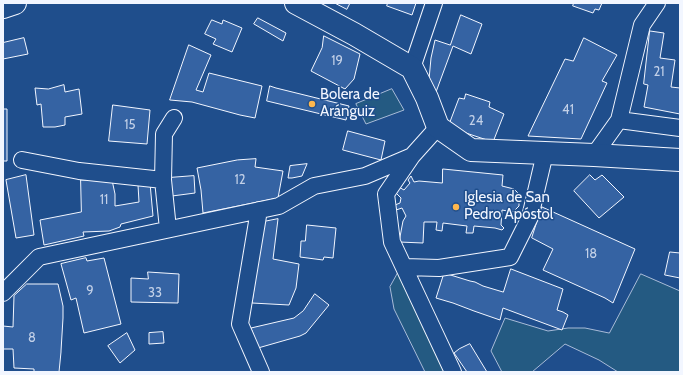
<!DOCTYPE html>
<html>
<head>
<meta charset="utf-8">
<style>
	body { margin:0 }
	#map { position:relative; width:683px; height:375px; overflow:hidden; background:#1f4e8c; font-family:Cabin,sans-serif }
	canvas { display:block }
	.frame { position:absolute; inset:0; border:4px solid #f2f6ff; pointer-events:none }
</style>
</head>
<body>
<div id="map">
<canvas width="683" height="375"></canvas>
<div class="frame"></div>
</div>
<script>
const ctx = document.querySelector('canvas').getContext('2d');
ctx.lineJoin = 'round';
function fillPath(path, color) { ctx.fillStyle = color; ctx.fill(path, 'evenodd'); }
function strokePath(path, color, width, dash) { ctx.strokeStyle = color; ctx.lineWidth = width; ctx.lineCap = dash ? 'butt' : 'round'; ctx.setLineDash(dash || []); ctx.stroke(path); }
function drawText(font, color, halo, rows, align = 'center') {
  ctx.font = font + ' Cabin,sans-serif'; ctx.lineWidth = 3; ctx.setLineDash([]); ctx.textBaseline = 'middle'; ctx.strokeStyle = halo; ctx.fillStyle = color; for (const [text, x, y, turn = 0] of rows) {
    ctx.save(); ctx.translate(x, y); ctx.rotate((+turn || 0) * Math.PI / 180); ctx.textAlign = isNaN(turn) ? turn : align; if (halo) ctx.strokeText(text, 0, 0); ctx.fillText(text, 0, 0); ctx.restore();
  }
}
const green = new Path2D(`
	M392,89L404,110L366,124L356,104Z
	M399,271L451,372H425L394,309L390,287Z
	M641,274L680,291V372H618L599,360L565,344L532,372H502L491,351L505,318L548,331L568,328H585L609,333Z`);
const building = new Path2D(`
	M335,3H350L347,9Z
	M388,3H416L412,15L387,6Z
	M574,3H602L599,10L595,9L593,13L573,6Z
	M461,15L482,24L471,54L453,46L436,92L428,90L431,58L435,40L450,45Z
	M258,18L286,33L283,41L254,24Z
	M212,20L222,24L223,20L242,28L232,52L213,44L216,39L205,34Z
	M650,31L664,33L660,58L675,60L671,87L680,88V114L644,107L648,85L644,84Z
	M324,36L360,54L354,79L345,89L311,71L322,48Z
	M24,38L28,54L3,59V43Z
	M584,38L617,55L602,81L607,83L581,139L528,136L565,59L573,61Z
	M189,45L211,55L196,90L203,92L209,73L262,86L255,118L240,115L192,102L170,100Z
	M64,85L65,92L79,89L82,114L65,117V125L55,127H43L41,104L37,105L35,88L48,89Z
	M270,86L276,88L349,106L346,120L267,101Z
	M466,94L490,102L489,107L504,114L493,142L448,127L459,98L464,99Z
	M113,105L150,110L147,144L109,141Z
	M3,109H7V161H3Z
	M348,131L385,141L381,160L343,150Z
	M256,159L255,167L283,171L278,198L203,213L201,190L197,168L237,160Z
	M307,164L302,176L292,178H288L290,166Z
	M443,169L503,175L502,186L514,189L519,194V206L513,212L502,210L501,225L504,228L502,230L495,228L474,226L473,233H466L467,226L443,223L442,231L436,230L437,222H424L423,243L399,242L403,221L406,216L402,208L396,210L395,205L400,203L401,198L395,192L397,186L404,190L410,183L408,180L411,176L414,182L419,181L442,183Z
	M26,175L34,235L16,238L6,180Z
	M590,175L595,180L602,175L624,197L599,218L574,191Z
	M194,176L195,193L172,196L168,178Z
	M81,180H112L115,194V206L139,202L138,185L150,183L153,216L121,224L120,227L109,231L83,232L84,236L44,245L40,220L81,212Z
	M542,207L635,249L613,303L605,298L543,270L553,249L532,238Z
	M278,219L273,259L299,264L296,288L289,305L252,303L263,222Z
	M307,225L336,228L333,258L324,257L323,260L300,257L301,241H305Z
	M670,252L680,253V278L665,275Z
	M86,258L87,261L104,258L121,324L84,333L76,298L71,300L61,264Z
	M511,269L563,289L557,310L563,312L568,315L562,330L503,308L500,320L474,311L453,303L436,298L444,273L470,281L475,282L483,286L503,292Z
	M148,272L179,274L178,303L131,302V278L148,279Z
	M27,284H58L63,306V318L61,351V352L59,372H34V369L14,368L13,349H3V326L13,327L14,296Z
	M315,294L329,305L306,333L300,336L258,348L251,328L294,318L303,311Z
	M163,332L164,343L149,344V333Z
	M127,333L135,350L120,363L108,346Z
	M470,344L487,372H467L454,353L459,349Z`);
const street = new Path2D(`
	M412,68L434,3
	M619,120L642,25L657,3
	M438,127L412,156L386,194L392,242L453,372
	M594,155L619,120L680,128
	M22,160L79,171L163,180
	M259,210L240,324L261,372
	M168,229L163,180L164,134L174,118
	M404,267L439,268L510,257L530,217L545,153
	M3,293L39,257L279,206L314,186L365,176L412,156`);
const secondary = new Path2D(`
	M296,3L354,34L412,68L427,98L438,127L471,150L594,155L680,160`);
const highway = new Path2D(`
	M3,7L15,3`);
const markers = [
	[312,104,4,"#ffb74d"],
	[456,207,4,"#ffb74d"]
];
const numberNames = [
	["19",337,61],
	["21",659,72],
	["41",568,110],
	["24",476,121],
	["15",130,125],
	["12",240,180],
	["11",104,200],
	["18",591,254],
	["9",90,291],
	["33",155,293],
	["8",32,338]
];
const poiNames = [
	["Bolera de",320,95],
	["Aránguiz",320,112],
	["Iglesia de San",464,198],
	["Pedro Apóstol",464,215]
];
fillPath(green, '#245a82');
strokePath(green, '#a8bbd7', 1);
fillPath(building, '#3563a3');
strokePath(building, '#f2f6ff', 1);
strokePath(street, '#f2f6ff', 18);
strokePath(secondary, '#f2f6ff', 24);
strokePath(highway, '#f2f6ff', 24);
strokePath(street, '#1f4e8c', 16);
strokePath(secondary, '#1f4e8c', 22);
strokePath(highway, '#1f4e8c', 22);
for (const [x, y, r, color] of markers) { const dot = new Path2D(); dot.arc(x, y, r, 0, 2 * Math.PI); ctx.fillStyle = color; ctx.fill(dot); strokePath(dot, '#1f4e8c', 1.5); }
drawText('13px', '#c3d1e8', null, numberNames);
drawText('15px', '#f2f6ff', '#1f4e8c', poiNames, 'left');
</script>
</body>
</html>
